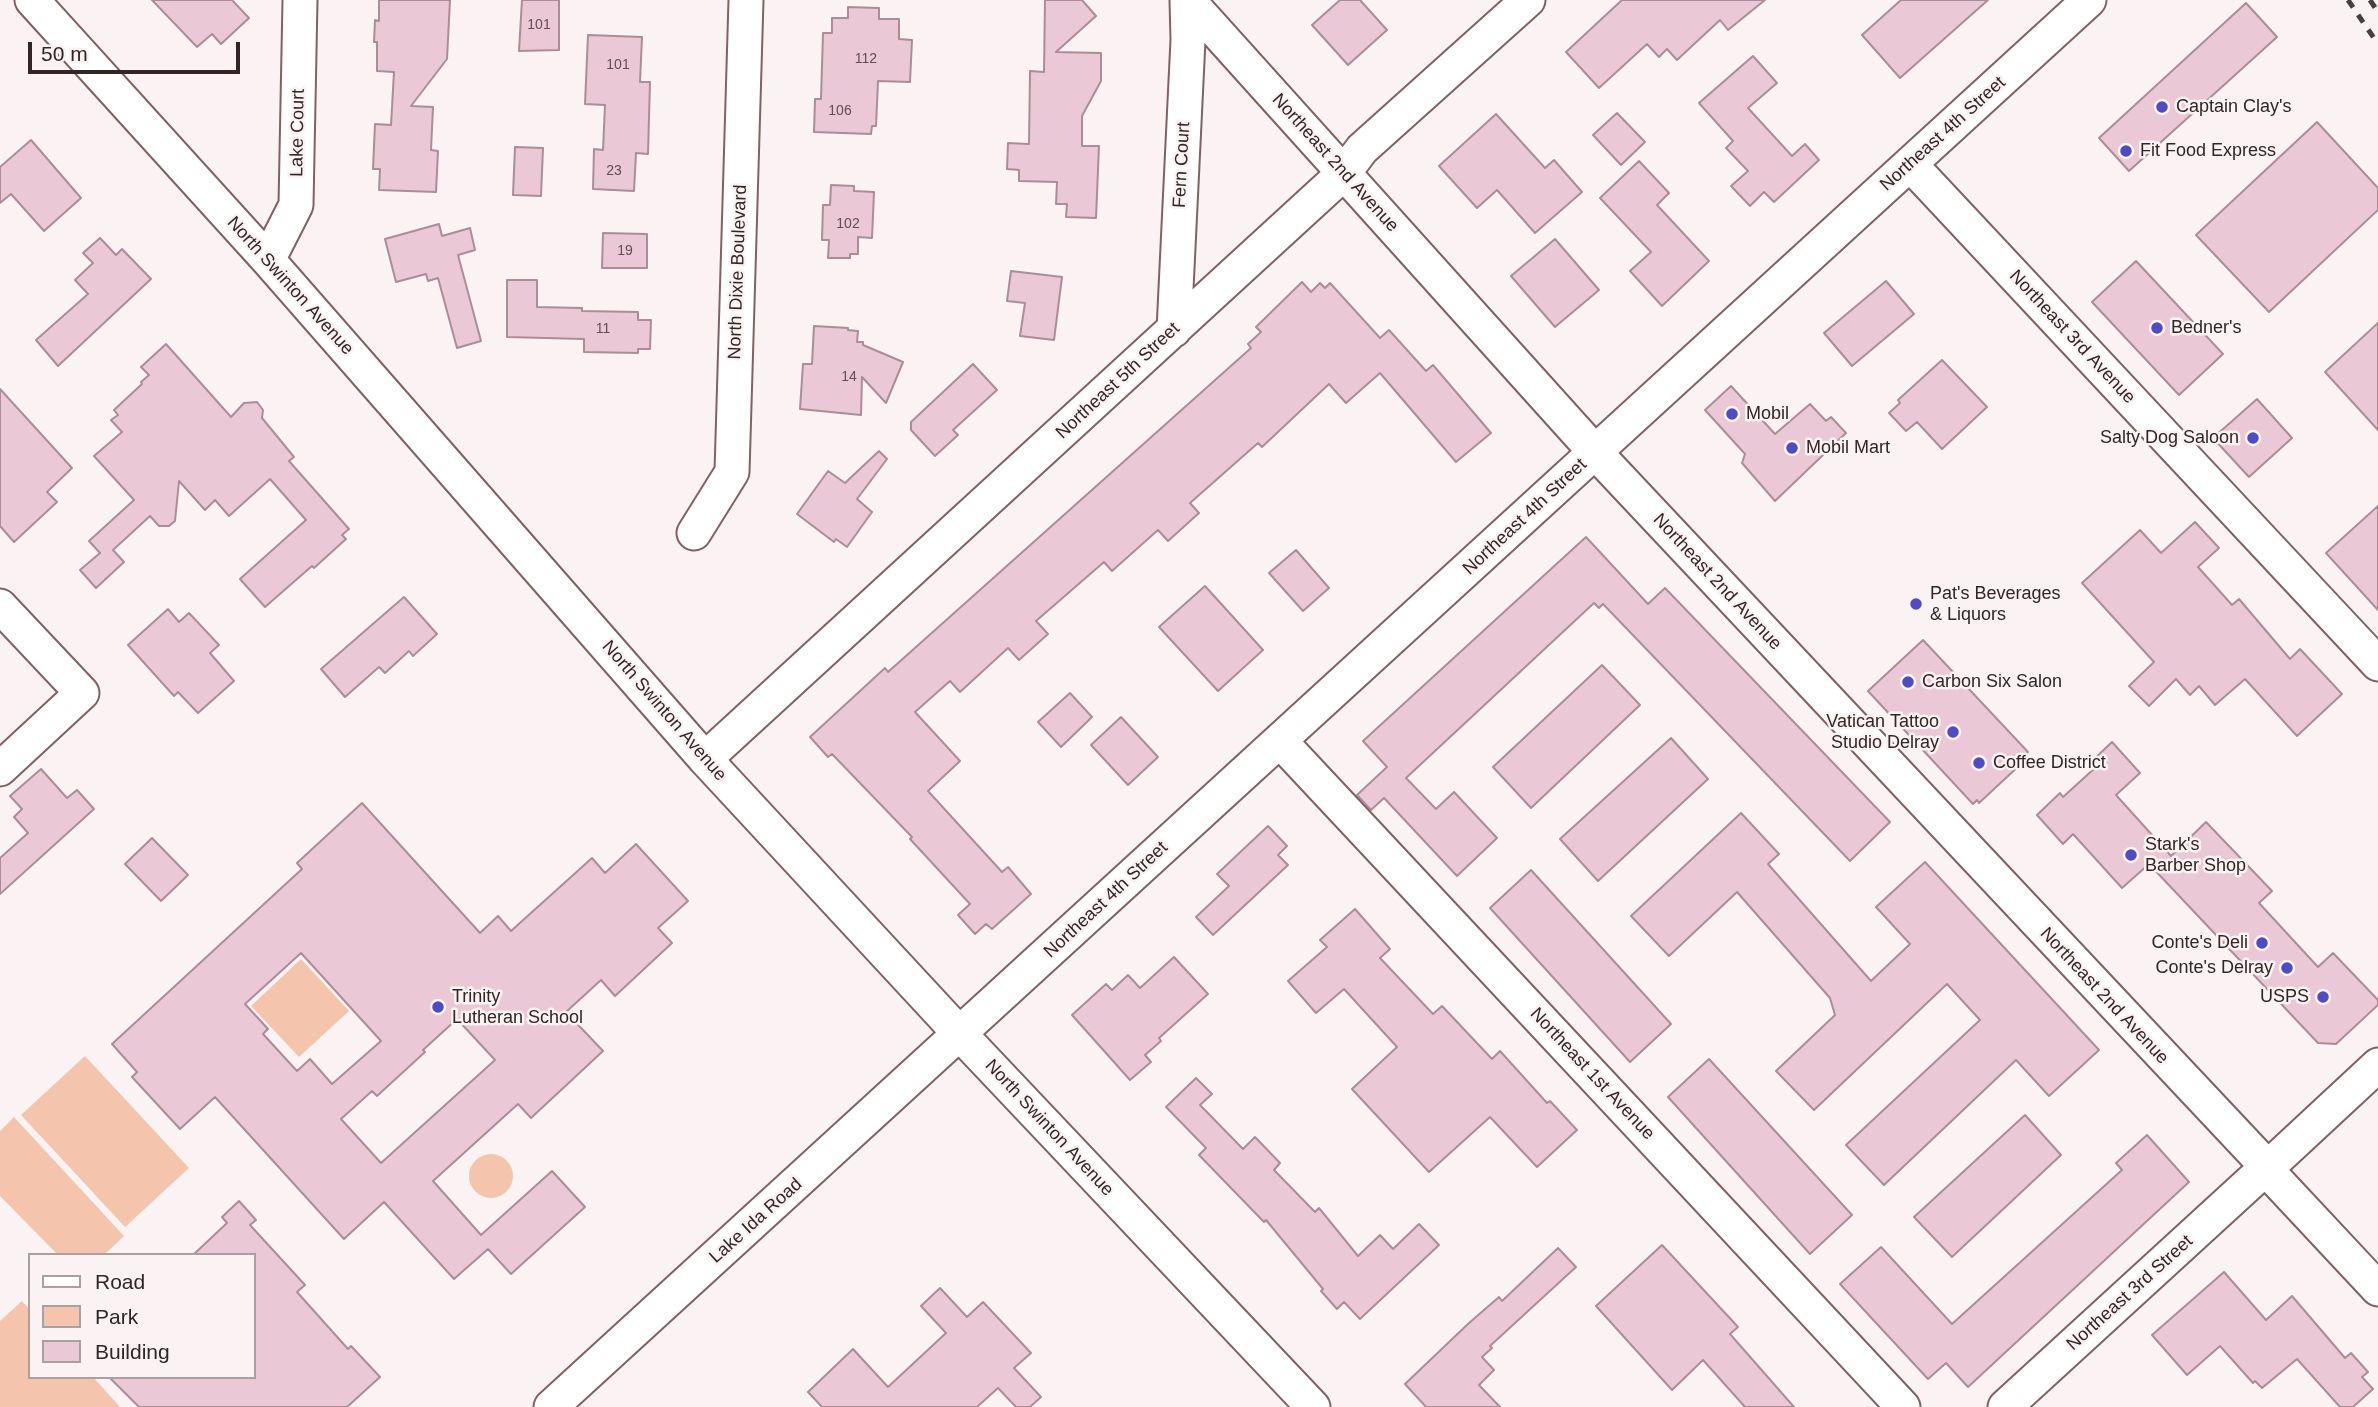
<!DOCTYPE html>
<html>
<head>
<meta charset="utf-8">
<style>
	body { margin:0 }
	#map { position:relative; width:2378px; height:1407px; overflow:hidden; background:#faf2f3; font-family:Helvetica,sans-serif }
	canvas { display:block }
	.legend { position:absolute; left:28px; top:1253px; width:228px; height:126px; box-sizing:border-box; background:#faf2f3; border:2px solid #aaa0a1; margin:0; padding:9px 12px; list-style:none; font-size:21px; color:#332526 }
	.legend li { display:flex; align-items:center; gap:14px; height:35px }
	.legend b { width:35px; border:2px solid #aaa0a1 }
	.scale { position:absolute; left:28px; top:42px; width:212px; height:32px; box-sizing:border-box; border:4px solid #332526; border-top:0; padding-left:9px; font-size:21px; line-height:24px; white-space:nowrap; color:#332526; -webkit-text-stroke:5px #faf2f3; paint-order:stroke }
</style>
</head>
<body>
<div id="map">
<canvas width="2378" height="1407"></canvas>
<ul class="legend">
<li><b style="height:9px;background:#fff"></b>Road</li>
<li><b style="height:19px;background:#f5c4ad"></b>Park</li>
<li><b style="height:19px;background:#eac8d6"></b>Building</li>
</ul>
<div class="scale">50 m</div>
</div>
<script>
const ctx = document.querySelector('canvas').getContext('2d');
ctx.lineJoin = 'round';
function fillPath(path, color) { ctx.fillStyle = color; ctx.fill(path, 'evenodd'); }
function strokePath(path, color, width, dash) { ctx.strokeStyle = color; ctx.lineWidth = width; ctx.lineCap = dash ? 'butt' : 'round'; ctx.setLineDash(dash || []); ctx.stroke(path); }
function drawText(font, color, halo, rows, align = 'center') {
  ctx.font = font + ' Helvetica,sans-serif'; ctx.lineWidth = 5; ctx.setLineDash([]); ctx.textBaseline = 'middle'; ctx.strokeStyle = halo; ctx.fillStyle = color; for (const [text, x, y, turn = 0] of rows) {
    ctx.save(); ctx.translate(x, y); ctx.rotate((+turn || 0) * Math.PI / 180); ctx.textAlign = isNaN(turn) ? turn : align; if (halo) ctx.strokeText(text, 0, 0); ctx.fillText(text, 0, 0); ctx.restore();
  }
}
const green = new Path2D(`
	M301,959L349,1011L299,1057L251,1006Z
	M85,1056L189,1168L125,1227L21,1115Z
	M14,1117L124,1236L104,1255H58L0,1196V1131Z
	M469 1176a22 22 0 1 1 44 0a22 22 0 1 1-44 0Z
	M22,1301L30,1310V1377H93L120,1407H0V1321Z`);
const building = new Path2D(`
	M152,0H232L249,18L221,44L212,34L197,47Z
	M379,0H450L447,59L411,106L433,107L431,150L438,151L436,192L379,190L380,169H373L375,124L391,125L394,72L377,71V42H374L375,20L379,21Z
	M522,0H559V50L519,51Z
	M1045,0H1082L1096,16L1056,52L1101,53V81L1082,116V146H1099L1096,218L1066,217L1067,204H1056L1057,182L1019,181V170L1007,169L1008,143L1029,144L1030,71L1044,72Z
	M1340,0H1360L1387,30L1348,65L1312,25Z
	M1622,0H1765L1728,30L1720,20L1677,60L1667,49L1659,57L1647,44L1599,88L1566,52Z
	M1901,0H1988L1900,78L1862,35Z
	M2246,3L2277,37L2129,171L2099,138Z
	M848,7L879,8V19H899V39L912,40L910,82L878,81L876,126H872L871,134L814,132L815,99H821L823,33H832V18H848Z
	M588,35L642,37L640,82H650L648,154L636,153L634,191L593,189L594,149L603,150L605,105L585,104Z
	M1753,56L1777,83L1748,108L1792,156L1805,144L1819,160L1774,202L1764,192L1750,206L1731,186L1748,171L1726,148L1733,141L1699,103Z
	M1617,113L1645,142L1621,165L1593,135Z
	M1496,114L1545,168L1554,160L1582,192L1535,233L1497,190L1477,208L1439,166Z
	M2317,122L2378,188V210L2269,312L2196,235Z
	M31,140L81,198L44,231L11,194L0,203V167Z
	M515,147L543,148L541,196L513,195Z
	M1639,161L1669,193L1657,205L1709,261L1662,306L1630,271L1651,252L1600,198Z
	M831,185L854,186V191L874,192L872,238L858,237V254H850V258H828L829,240H822L823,205H830Z
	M439,224L442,236L470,228L475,250L458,255L481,341L457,348L438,278L428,281L426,274L396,282L385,239Z
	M603,233L647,234V268H602Z
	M100,238L116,255L122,249L151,279L58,366L36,340L88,294L75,280L93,263L83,253Z
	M1555,239L1599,290L1555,327L1511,276Z
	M2136,261L2223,354L2179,395L2092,302Z
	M1011,271L1062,277L1054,340L1020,336L1025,303L1007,301Z
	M507,280H537V307L582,308V311L638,312V320H651L650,349H638V353L584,352V339L507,337Z
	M1886,281L1914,314L1852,366L1824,333Z
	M1302,282L1311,292L1320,283L1325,288L1330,283L1380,338L1389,330L1426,371L1433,365L1491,433L1456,462L1380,373L1346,403L1329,384L1262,447L1258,443L1190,503L1199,513L1168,541L1158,530L1112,571L1104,562L1036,621L1048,634L1019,660L1008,648L960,692L950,681L915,712L960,761L928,791L1002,872L1008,867L1031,894L992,929L986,924L975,934L958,915L970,904L910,839L912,837L832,754L828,757L810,737L885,668L888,672L1251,348L1248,344L1261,332L1256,327Z
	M2378,323V430L2325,372Z
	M814,326L848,328V330L858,331L857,342H863V345L903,362L886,403L862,377L861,415L800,409L803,364H812Z
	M166,344L231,417L244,403L257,402L263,410L262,418L294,457L289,461L349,529L342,535L346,539L314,568L312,566L265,607L240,579L306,520L270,479L229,516L215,500L205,510L179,481L175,521L169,526H159L150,516L113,550L124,562L96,588L80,570L100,553L89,541L134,500L94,456L122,432L111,420L118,415L114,410L142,384L141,382L149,375L141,367Z
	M1942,360L1987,407L1942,449L1917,422L1906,431L1889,413L1900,403L1898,400Z
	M973,364L997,390L953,430L958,435L935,456L911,430V422Z
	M1731,386L1775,434L1810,404L1826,421L1831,417L1846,433L1775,501L1742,463L1745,454L1705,410Z
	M0,389L72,468L47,492L57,502L14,542L0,526Z
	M2257,399L2292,438L2249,477L2213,438Z
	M879,451L887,459L857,499L872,512L847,547L836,539L834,542L797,514L828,471L845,483Z
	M2378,506V610L2326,553Z
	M2195,522L2219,548L2198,567L2232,605L2239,599L2290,659L2300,649L2342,694L2297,736L2245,679L2215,705L2199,686L2190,695L2176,679L2149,706L2129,686L2154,662L2082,583L2140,530L2161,553Z
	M1586,537L1648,604L1665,588L1890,822L1850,861L1603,604L1599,608L1594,603L1406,778L1436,809L1454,792L1497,838L1457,876L1384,798L1371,810L1357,795L1387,767L1363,741Z
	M1296,550L1329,588L1303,611L1269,573Z
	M1205,586L1263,650L1218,691L1159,627Z
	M404,597L437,634L413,656L409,651L385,673L379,667L345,697L321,669Z
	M168,609L179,622L189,613L219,645L210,653L234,681L198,713L178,692L174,696L128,645Z
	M1923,640L2028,752L2020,760L2022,763L1979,803L1977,800L1973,804L1868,691Z
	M1602,665L1640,705L1531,808L1493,767Z
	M1070,693L1092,717L1061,747L1038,722Z
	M1121,717L1158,757L1128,785L1091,745Z
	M1671,738L1708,779L1598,881L1560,839Z
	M2112,742L2140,773L2116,795L2171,856L2206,822L2272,891L2259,903L2318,967L2333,953L2378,1000V1005L2336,1044L2318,1043L2149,864L2122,888L2073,834L2063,844L2037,815L2060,793L2063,797L2096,767L2091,762Z
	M41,769L67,798L77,790L94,809L0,894V858L28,833L14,817L22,809L10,796Z
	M362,803L480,933L498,916L511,931L592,858L605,873L636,844L688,901L658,928L672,943L615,996L601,980L566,1012L603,1051L531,1118L518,1104L433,1181L481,1235L552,1171L585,1207L511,1274L488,1249L454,1279L384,1202L344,1239L215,1097L180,1129L132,1077L137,1072L112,1044L302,869L297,863ZM301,953L381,1041L332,1084L310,1059L297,1071L263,1034L268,1029L245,1004ZM457,1019L495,1060L381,1163L341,1119L372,1091L377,1096L425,1052L423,1050Z
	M1741,813L1779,854L1768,864L1871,981L1910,944L1876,907L1925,862L2099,1050L2049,1096L2016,1060L1884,1185L1846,1145L1980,1020L1947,984L1814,1110L1776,1071L1835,1015L1830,998L1737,892L1669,956L1631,916Z
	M1268,826L1287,846L1278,855L1288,865L1213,935L1196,917L1229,886L1217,874Z
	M152,838L188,875L161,901L125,864Z
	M1531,870L1671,1024L1630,1062L1490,908Z
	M1355,909L1390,949L1380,958L1433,1014L1442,1006L1492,1059L1500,1051L1547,1103L1550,1101L1577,1130L1537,1167L1490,1117L1429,1172L1352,1089L1397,1047L1344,989L1316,1013L1288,981L1327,947L1320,940Z
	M1174,957L1208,994L1159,1038L1161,1041L1145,1055L1151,1062L1130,1080L1072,1015L1106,984L1112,990L1128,975L1140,988Z
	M1709,1059L1852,1215L1810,1254L1668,1097Z
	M1196,1078L1212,1094L1200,1105L1243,1149L1255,1137L1280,1163L1274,1170L1315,1212L1319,1208L1358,1256L1380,1235L1393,1249L1419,1224L1439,1245L1360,1319L1344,1302L1337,1309L1321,1291L1323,1289L1266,1220L1264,1222L1199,1155L1206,1148L1166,1107Z
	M2025,1115L2061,1155L1952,1257L1914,1217Z
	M2147,1135L2189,1182L1968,1387L1946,1363L1928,1379L1840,1284L1881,1247L1952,1324L2122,1170L2116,1163Z
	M239,1201L256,1220L250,1225L305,1285L297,1292L348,1349L351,1346L380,1377L347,1407H139L109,1377H254V1255H193L227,1223L222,1217Z
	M1662,1245L1738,1327L1730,1334L1794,1407H1745L1703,1360L1672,1390L1596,1306Z
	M1558,1248L1576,1267L1490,1346L1492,1348L1482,1357L1494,1370L1479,1385L1500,1407H1426L1405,1384L1469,1323L1499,1297L1502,1301Z
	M2224,1272L2266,1320L2292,1296L2345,1358L2351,1353L2368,1372L2362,1377L2373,1389L2353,1407H2340L2297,1359L2262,1388L2255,1381L2253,1383L2220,1346L2187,1375L2152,1335Z
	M940,1288L967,1317L983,1302L1031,1353L1014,1368L1041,1397L1030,1407H1016L998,1388L977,1407H822L808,1392L853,1349L888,1387L946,1333L921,1306Z`);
const minor = new Path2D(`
	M32,0L268,260L705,759L960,1034L1313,1407
	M1188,0L1595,452L2256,1155
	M1910,164L2378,664
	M268,260L296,205L300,0
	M1174,330L1188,40L1187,0
	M694,533L732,472L746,0
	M0,606L82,693L0,769
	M1280,741L1903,1407
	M705,759L1344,173L1362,149L1528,0
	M2279,1157L2378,1065
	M2277,1181L2378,1289
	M551,1407L2089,0
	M2005,1407L2254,1179`);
const rail = new Path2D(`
	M2348,0L2378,44
	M2370,0L2378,12`);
const markers = [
	[2162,107,7,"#4f4cc3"],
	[2126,151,7,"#4f4cc3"],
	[2157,328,7,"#4f4cc3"],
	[1732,414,7,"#4f4cc3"],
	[2253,438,7,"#4f4cc3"],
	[1792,448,7,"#4f4cc3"],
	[1916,604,7,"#4f4cc3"],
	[1908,682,7,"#4f4cc3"],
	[1953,732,7,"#4f4cc3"],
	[1979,763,7,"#4f4cc3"],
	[2131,855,7,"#4f4cc3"],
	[2262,943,7,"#4f4cc3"],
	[2287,968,7,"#4f4cc3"],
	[2323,997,7,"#4f4cc3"],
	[438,1007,7,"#4f4cc3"]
];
const numberNames = [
	["101",539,25],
	["112",866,59],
	["101",618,65],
	["106",840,111],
	["23",614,171],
	["102",848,224],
	["19",625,251],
	["11",603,329],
	["14",849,377]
];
const poiNames = [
	["Captain Clay's",2176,107],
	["Fit Food Express",2140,151],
	["Bedner's",2171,328],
	["Mobil",1746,414],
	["Salty Dog Saloon",2239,438,"right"],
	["Mobil Mart",1806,448],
	["Pat's Beverages",1930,594],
	["& Liquors",1930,615],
	["Carbon Six Salon",1922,682],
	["Vatican Tattoo",1939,722,"right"],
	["Studio Delray",1939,743,"right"],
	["Coffee District",1993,763],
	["Stark's",2145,845],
	["Barber Shop",2145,866],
	["Conte's Deli",2248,943,"right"],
	["Conte's Delray",2273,968,"right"],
	["Trinity",452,997],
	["Lutheran School",452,1018],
	["USPS",2309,997,"right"]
];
const streetNames = [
	["Lake Court",298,133,-89],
	["Northeast 4th Street",1943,134,-42],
	["Northeast 2nd Avenue",1335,163,48],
	["Fern Court",1182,165,-87],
	["North Dixie Boulevard",738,272,-88],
	["North Swinton Avenue",290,286,48],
	["Northeast 3rd Avenue",2072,337,47],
	["Northeast 5th Street",1118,381,-43],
	["Northeast 4th Street",1525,517,-43],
	["Northeast 2nd Avenue",1717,582,47],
	["North Swinton Avenue",664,711,49],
	["Northeast 4th Street",1106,900,-43],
	["Northeast 2nd Avenue",2104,996,47],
	["Northeast 1st Avenue",1592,1074,47],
	["North Swinton Avenue",1049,1128,47],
	["Lake Ida Road",756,1221,-42],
	["Northeast 3rd Street",2130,1293,-42]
];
fillPath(green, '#f5c4ad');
fillPath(building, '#eac8d6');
strokePath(building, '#ac8c99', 2);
strokePath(minor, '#826165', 37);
strokePath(minor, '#fff', 33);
strokePath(rail, '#4b3e3f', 5, [9, 9]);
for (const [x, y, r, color] of markers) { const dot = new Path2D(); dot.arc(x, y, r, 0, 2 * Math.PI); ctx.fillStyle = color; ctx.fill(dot); strokePath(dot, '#faf2f3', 2.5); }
drawText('14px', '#614e52', null, numberNames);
drawText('18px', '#332526', '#faf2f3', poiNames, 'left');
drawText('18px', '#332526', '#faf2f3', streetNames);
</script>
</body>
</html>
